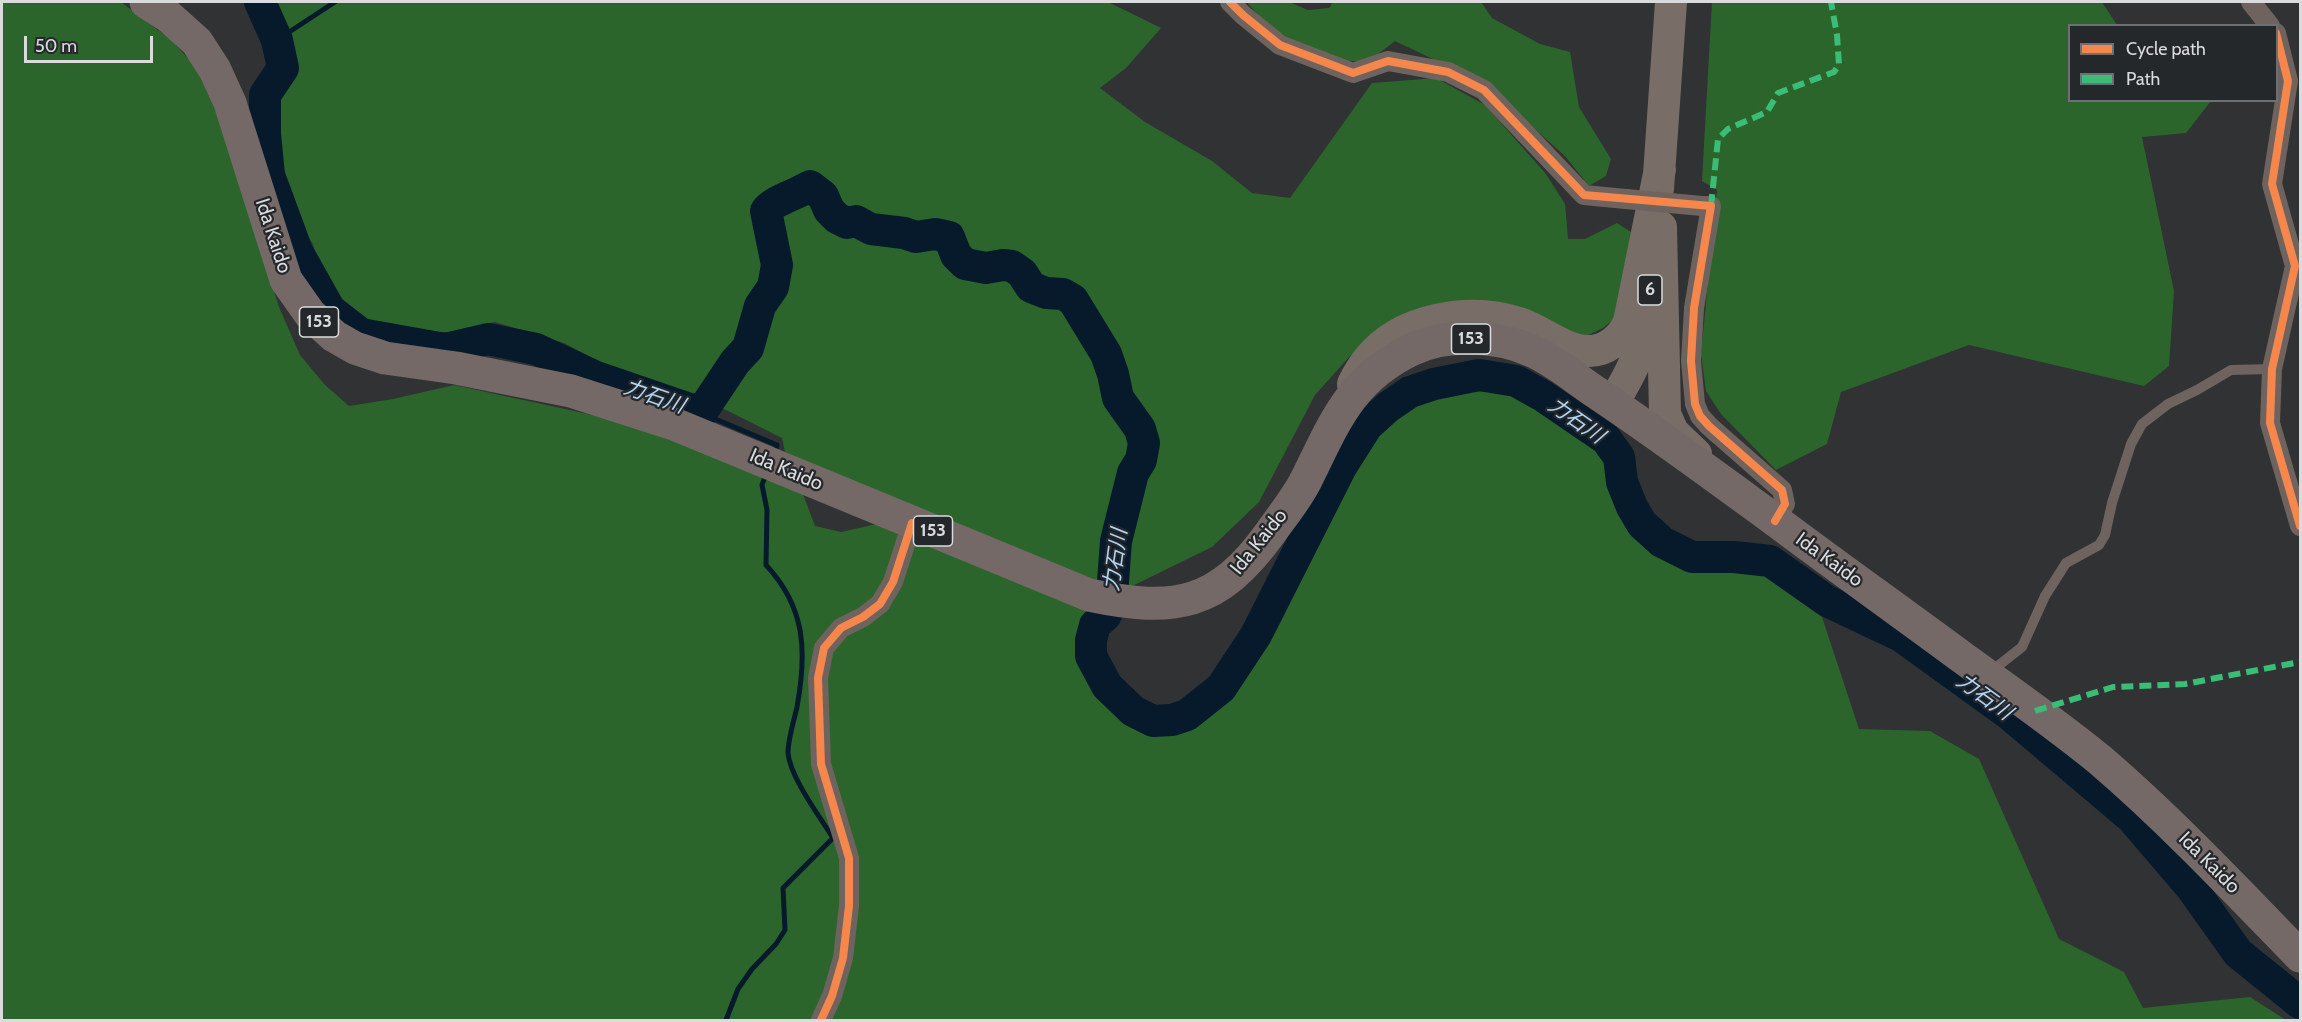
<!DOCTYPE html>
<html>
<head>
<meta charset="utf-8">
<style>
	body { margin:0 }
	#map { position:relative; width:2302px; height:1022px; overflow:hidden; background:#303234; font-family:Cabin,sans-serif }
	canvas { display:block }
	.frame { position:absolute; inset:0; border:3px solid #d9dbdd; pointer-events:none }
	.legend { position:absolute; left:2068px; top:24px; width:210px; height:78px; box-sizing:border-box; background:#25282b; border:2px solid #6d7072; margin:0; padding:8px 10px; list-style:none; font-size:18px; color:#d9dbdd }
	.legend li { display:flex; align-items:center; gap:12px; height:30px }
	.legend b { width:30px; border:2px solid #6d7072 }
	.scale { position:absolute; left:24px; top:36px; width:129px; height:27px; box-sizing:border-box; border:3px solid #d9dbdd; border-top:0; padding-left:8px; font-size:18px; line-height:21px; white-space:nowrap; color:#d9dbdd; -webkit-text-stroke:4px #25282b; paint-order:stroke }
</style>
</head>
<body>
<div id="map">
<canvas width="2302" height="1022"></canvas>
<div class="frame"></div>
<ul class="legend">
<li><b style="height:8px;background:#f5874c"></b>Cycle path</li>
<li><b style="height:8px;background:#3abd76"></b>Path</li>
</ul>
<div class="scale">50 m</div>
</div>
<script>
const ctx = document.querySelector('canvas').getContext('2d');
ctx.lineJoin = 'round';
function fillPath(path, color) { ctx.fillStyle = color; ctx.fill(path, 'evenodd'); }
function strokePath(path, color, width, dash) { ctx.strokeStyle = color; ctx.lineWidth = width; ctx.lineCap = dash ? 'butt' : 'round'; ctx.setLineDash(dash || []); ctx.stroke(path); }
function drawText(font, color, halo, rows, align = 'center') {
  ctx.font = font + ' Cabin,"Noto Sans JP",sans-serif'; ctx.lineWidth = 4.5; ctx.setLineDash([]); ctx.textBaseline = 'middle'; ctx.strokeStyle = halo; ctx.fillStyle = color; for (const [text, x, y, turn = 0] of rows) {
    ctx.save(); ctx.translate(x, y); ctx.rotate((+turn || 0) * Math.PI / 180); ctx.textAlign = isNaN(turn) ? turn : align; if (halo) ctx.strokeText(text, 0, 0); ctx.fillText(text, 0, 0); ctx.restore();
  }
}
const forest = new Path2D(`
	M2,2H121L171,40L196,67L223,128L279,307L300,355L325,385L349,406L393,399L454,385L634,424L801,489L815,526L841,532L881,523L1091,611L1087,652L1091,668L1128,718L1157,728L1188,721L1221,701L1260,643L1343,485L1355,454L1383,416L1407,400L1437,390L1488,385L1512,387L1541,398L1579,423L1605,452L1627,520L1669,558L1710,567L1760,568L1822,617L1859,729L1930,731L1979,759L2059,939L2124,972L2143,1008L2250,997L2286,1020H2Z
	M268,2H1108L1161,28L1126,68L1100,88L1145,122L1212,161L1252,193L1290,198L1372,83L1436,78L1485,105L1546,174L1565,204L1568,239H1585L1617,223L1631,232L1621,313L1603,328L1580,339L1395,328L1350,356L1315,395L1259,502L1212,547L1124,590L1089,585L785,452L782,438L718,406L713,394L703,392L677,395L615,370L564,343L495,322L452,332H430L377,327L355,320L338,303L321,279L313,244L299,225L290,198L277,177L269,101L273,91L289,78C292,60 278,17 268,2Z
	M1247,2H1289L1308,10L1329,8L1333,2H1481L1492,18L1540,44L1570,52L1579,107L1611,159L1606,176L1589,186L1565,156L1483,83L1395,41L1369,61C1359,61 1346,62 1336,59C1302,49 1268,30 1247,2Z
	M1712,2H2102L2117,25L2070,26V100L2211,101L2186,133L2142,137L2174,291L2169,366L2144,386L1969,345L1841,392L1827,444L1776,470L1721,414L1706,391L1701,354L1717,190L1702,181Z`);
const stream = new Path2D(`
	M277,40L335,2
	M701,413L777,445L774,454
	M726,1020L738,989L752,969L776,944L785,930L783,888L833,838C820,817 790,777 788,753C788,739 794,721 797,707C807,652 806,608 766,565L767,510L762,485L766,474`);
const river = new Path2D(`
	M260,2L277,40L283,68L265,95V134L269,175L297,251L330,310L361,334L445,349L488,339L536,349L596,377L701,413L735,362L748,348L760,306L773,287L777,265L766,211C774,200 796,195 810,186L823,196L829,210L837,218L847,223L856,221L871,229L904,233L916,237L935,234L949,237L956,255L965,264L986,268L1003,265L1012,266L1022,273L1031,287L1046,293L1063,294L1073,300L1106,354L1113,374L1118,398L1140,429L1144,443L1141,460L1133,473L1116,541L1112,595L1106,615L1095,625L1091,640V656L1107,686L1133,711L1153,721L1172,720L1187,715L1221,688L1256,635L1341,467L1367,426L1388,407L1410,392L1434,384L1479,375L1516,381L1543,396L1606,439L1619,457L1622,482L1632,507L1642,524L1662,542L1692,557H1734L1770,561L1827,601L1901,636L2009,714L2132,818L2191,887L2238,953L2300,1003`);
const lane = new Path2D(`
	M1989,673L2022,647L2045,596L2066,563L2099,545L2105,535L2112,503L2131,444L2142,424L2168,404L2197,390L2231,370L2272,369`);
const street = new Path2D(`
	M1230,2L1243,15L1280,45L1353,73L1388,61L1448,72L1484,90L1584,195L1626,199
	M2251,2L2270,26
	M2276,33L2288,81L2272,184L2295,266L2272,369L2270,423L2300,526
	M1702,206H1711L1694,308L1691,361L1695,404L1700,416L1709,426L1782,490L1785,504L1775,521
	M821,1020L832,996L843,958L849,906V858L821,764L818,678L824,648L841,628L863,617L880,604L893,582L912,523`);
const primary = new Path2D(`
	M1658,189L1671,2
	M1661,227L1665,414L1673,432L1696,454
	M1353,384C1357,376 1362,367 1368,360C1401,318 1470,307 1519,323C1541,330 1563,350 1587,351C1606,352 1622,338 1629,322L1660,169
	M1613,403C1634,368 1645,346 1649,304`);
const highway = new Path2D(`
	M146,2L168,16L197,42L215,70L230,103L286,280L310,314L334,336L355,348L385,358L456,368L571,391L674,424L1089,595C1175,613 1218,606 1271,532C1283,515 1297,498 1306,480C1334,424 1349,380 1411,350C1446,333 1496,335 1532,351C1555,361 1576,379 1597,393C1655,432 1712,474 1768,515C1832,563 1898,610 1963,658C2009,691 2056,724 2100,760C2171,821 2235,889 2300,956`);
const streetBridge = new Path2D(`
	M1626,199L1702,206`);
const quiet = new Path2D(`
	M1711,206L1718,139L1728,129L1767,112L1778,93L1834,72L1839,65L1837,35L1831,2
	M2035,711L2113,687L2185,684L2300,662`);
const cycleway = new Path2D(`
	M1230,2L1243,15L1280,45L1353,73L1388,61L1448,72L1484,90L1584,195L1711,206L1694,308L1691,361L1695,404L1700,416L1709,426L1782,490L1785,504L1775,521
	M2276,33L2288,81L2272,184L2295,266L2272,369L2270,423L2300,526
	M821,1020L832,996L843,958L849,906V858L821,764L818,678L824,648L841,628L863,617L880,604L893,582L912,523`);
const shields = [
	[1650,290,24],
	[319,322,39],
	[1471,339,39],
	[933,531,39]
];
const shieldNames = [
	["6",1650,290],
	["153",319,322],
	["153",1471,339],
	["153",933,531]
];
const streetNames = [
	["Ida Kaido",273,236,72],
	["Ida Kaido",786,470,23],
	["Ida Kaido",1259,542,-51],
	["Ida Kaido",1829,560,36],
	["Ida Kaido",2209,863,45]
];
const waterNames = [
	["力石川",654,397,19],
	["力石川",1576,421,35],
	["力石川",1116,560,-82],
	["力石川",1984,697,36]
];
fillPath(forest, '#2c652c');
strokePath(stream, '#061a2c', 5);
strokePath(river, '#061a2c', 32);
strokePath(lane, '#6e635e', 10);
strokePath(street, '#6e635e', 20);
strokePath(primary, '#796d67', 32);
strokePath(highway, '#746966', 33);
strokePath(streetBridge, '#6e635e', 20);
strokePath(quiet, '#3abd76', 6, [12, 6]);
strokePath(cycleway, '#f5874c', 8);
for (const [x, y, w] of shields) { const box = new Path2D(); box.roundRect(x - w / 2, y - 15, w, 30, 4.5); ctx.fillStyle = '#25282b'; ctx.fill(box); strokePath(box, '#d9dbdd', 1.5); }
drawText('bold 18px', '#d9dbdd', null, shieldNames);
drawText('20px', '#d9dbdd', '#25282b', streetNames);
drawText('italic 21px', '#b1d6f7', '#25282b', waterNames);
</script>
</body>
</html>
